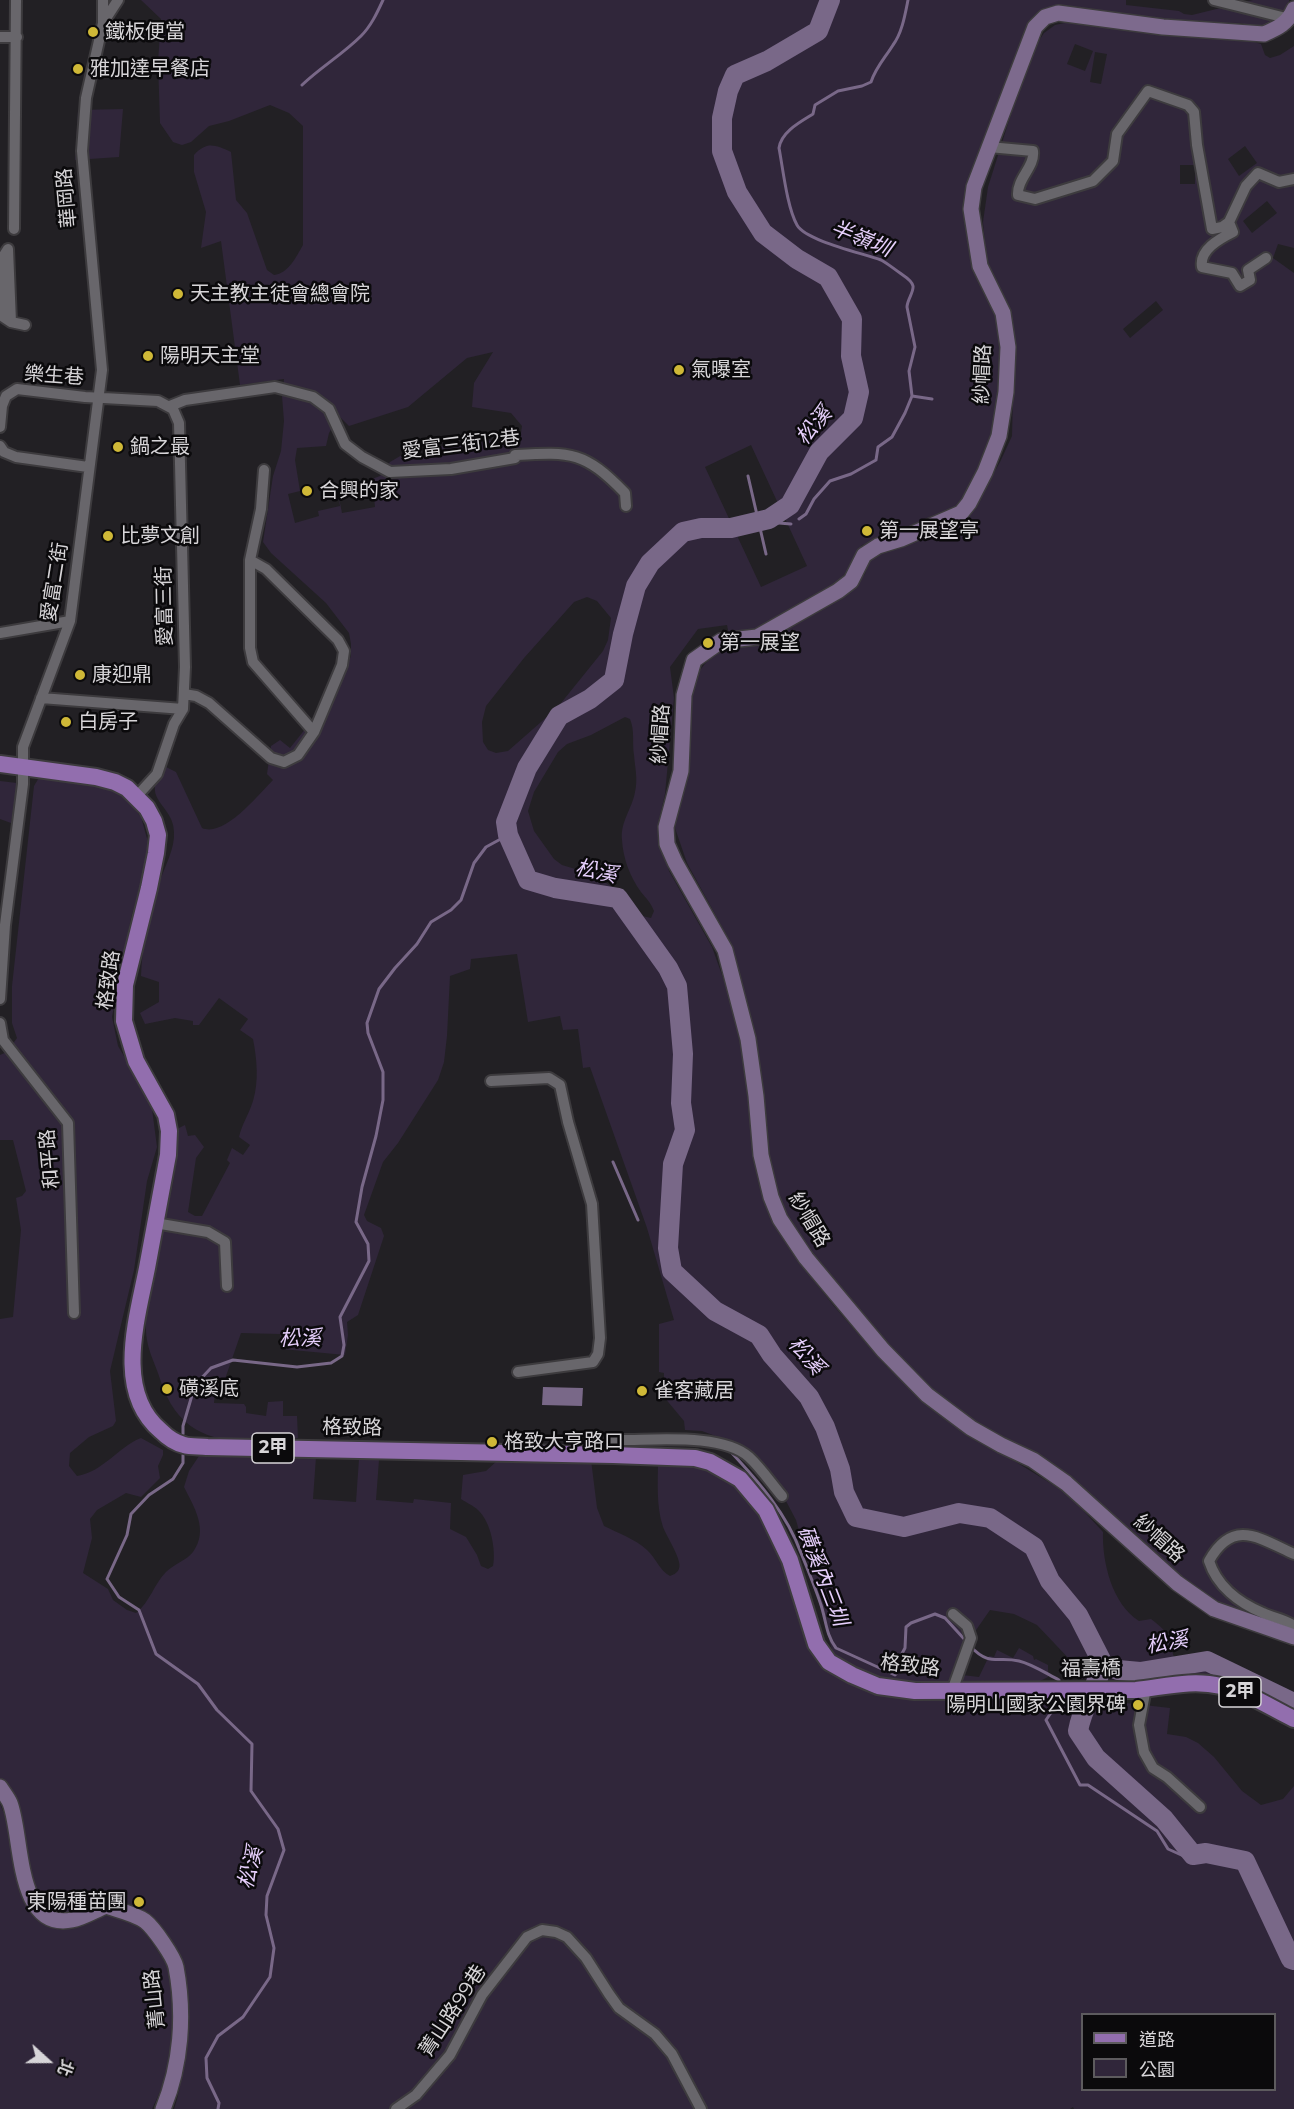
<!DOCTYPE html>
<html>
<head>
<meta charset="utf-8">
<style>
	body { margin:0 }
	#map { position:relative; width:1294px; height:2109px; overflow:hidden; background:#222024; font-family:Montserrat,"Noto Sans TC",sans-serif }
	canvas { display:block }
	.legend { position:absolute; left:1081px; top:2013px; width:195px; height:78px; box-sizing:border-box; background:#0b0a0c; border:2px solid #5d5b5e; margin:0; padding:8px 10px; list-style:none; font-size:18px; color:#d7d5d8 }
	.legend li { display:flex; align-items:center; gap:12px; height:30px }
	.legend b { width:30px; border:2px solid #5d5b5e }
	.north { position:absolute; left:18px; top:2031px; width:60px; height:60px; -webkit-text-stroke:4px #0b0a0c; paint-order:stroke; rotate:111deg; font-size:16px; font-weight:700; line-height:24px; text-align:center; color:#d7d5d8 }
	.north::after { content:''; display:block; margin:auto; width:21px; height:27px; background:#d7d5d8; clip-path:polygon(50% 0,100% 100%,50% 72%,0 100%) }
</style>
</head>
<body>
<div id="map">
<canvas width="1294" height="2109"></canvas>
<ul class="legend">
<li><b style="height:8px;background:#926eae"></b>道路</li>
<li><b style="height:16px;background:#30263a"></b>公園</li>
</ul>
<div class="north">北</div>
</div>
<script>
const ctx = document.querySelector('canvas').getContext('2d');
ctx.lineJoin = 'round';
function fillPath(path, color) { ctx.fillStyle = color; ctx.fill(path, 'evenodd'); }
function strokePath(path, color, width, dash) { ctx.strokeStyle = color; ctx.lineWidth = width; ctx.lineCap = dash ? 'butt' : 'round'; ctx.setLineDash(dash || []); ctx.stroke(path); }
function drawText(font, color, halo, rows, align = 'center') {
  ctx.font = font + ' Montserrat,"Noto Sans TC",sans-serif'; ctx.lineWidth = 5; ctx.setLineDash([]); ctx.textBaseline = 'middle'; ctx.strokeStyle = halo; ctx.fillStyle = color; for (const [text, x, y, turn = 0] of rows) {
    ctx.save(); ctx.translate(x, y); ctx.rotate((+turn || 0) * Math.PI / 180); ctx.textAlign = isNaN(turn) ? turn : align; if (halo) ctx.strokeText(text, 0, 0); ctx.fillText(text, 0, 0); ctx.restore();
  }
}
const green = new Path2D(`
	M141,0H1126V5L1179,11L1184,14L1192,15L1253,0H1289V10L1266,33L1241,23L1164,22L1101,16L1066,5L1044,10L1031,22L967,182L964,215L997,314L1004,361L990,448C985,461 967,498 957,505C931,526 893,535 862,545L839,583L790,610L754,634L729,635L727,625L698,629L670,667L674,698L665,794L658,825L669,871L712,947L727,989L749,1078L776,1221L791,1251L833,1305L886,1366L946,1419L1068,1494L1103,1532C1102,1562 1112,1604 1139,1621L1151,1619C1160,1626 1168,1632 1171,1643C1172,1649 1172,1653 1175,1659L1197,1657L1223,1680L1212,1679L1194,1674L1137,1680L1080,1679L1075,1674L1073,1663L1037,1625L1014,1614L990,1610L974,1633L962,1675L979,1677L989,1656L994,1657L997,1650L1013,1658L1019,1648L1033,1656L1034,1660L1036,1659L1048,1665V1677L1032,1685L961,1687L871,1680L835,1661L796,1520L776,1482L745,1447L702,1431L685,1430L684,1421L664,1397V1373L659,1372V1324L674,1320L647,1228L590,1067L583,1068L578,1029L563,1030L560,1016L528,1022L517,954L471,959L470,969L450,976L447,1036L444,1062L438,1080L398,1143L383,1162L364,1215L367,1221L381,1228L384,1236L358,1315L347,1322L348,1335L345,1355L282,1349L280,1334L241,1333L225,1379L216,1382L214,1403L244,1404L246,1407V1413L266,1416L268,1402L283,1401V1416H297L298,1438C236,1444 182,1449 160,1379C156,1366 149,1353 147,1340C143,1317 151,1259 157,1236C160,1221 167,1207 171,1193C176,1172 177,1150 177,1129L185,1125L188,1136L195,1135L204,1147L196,1158L188,1212L195,1216H202L230,1163L227,1160L232,1148L243,1155L250,1145L239,1137C242,1124 249,1114 253,1101C259,1081 257,1060 253,1039L240,1030L248,1019L219,998L199,1025H193V1021L175,1018L145,1024L140,1013L159,1002V982L141,976C142,944 150,911 160,881C165,865 175,849 174,832C174,804 137,799 166,767L176,772L202,828C224,838 259,794 273,780L267,774L271,746L280,740L290,748L314,718L329,707L351,656V644L349,633L326,603L271,553L263,542L273,476L281,451L284,421L282,396L284,379L240,385L221,241L201,248L206,212L194,172V155C207,141 215,145 231,152L236,200L247,213L267,270L274,275C289,273 296,257 303,245V126L289,113L270,105L229,121L209,126L191,142L182,145L173,142L160,123L158,62L161,19ZM493,352L474,383L472,407L511,413L522,426L521,433H517L514,444L469,438L456,444L438,447L431,456L416,455L407,452L390,462L380,476L372,479L375,507L342,513L338,493L340,506L318,511L319,516L295,523L288,494L300,491L295,460L297,448L326,446L329,433L339,416L349,426L408,407L467,358ZM751,445L807,566L761,587L705,467ZM587,597L597,601L611,618L608,640L603,651L557,708L508,751L496,753L488,750L483,742L482,722L486,706L524,658L574,602ZM625,717L630,719C635,731 632,742 634,755C635,768 638,779 635,792C632,809 620,822 622,840C623,858 630,877 641,892C646,898 651,903 654,911L651,918L638,915L623,895L595,875L562,865L554,859L534,831L528,811L534,792L558,752L567,744L591,735Z
	M1074,21L1237,37L1261,44L1265,55L1270,58L1280,55L1294,46V248L1278,244L1273,258L1294,273V1634L1233,1612L1179,1579L1056,1468L973,1420L935,1392L888,1346L846,1300L785,1214L769,1168L767,1123L740,975L727,936L687,863L675,828L679,799L688,771L692,686L700,670L709,659L722,649L758,640L853,589L865,574L871,556L969,517L1000,462L1012,436L1014,354L987,266L983,222L988,187L1030,54L1044,33L1055,25ZM1075,44L1093,51L1085,71L1067,64ZM1095,52L1107,54L1101,84L1090,82ZM1245,146L1257,163L1239,176L1228,159ZM1180,165H1195V184H1180ZM1267,201L1277,213L1252,233L1243,221ZM1156,301L1163,310L1130,338L1123,329Z
	M123,109L119,157L75,160L78,110Z
	M40,776L108,786L129,801L141,817L148,842L143,875L131,918L112,1017L118,1046L140,1083L152,1109L157,1147L147,1181L134,1270L110,1371L116,1421L113,1426L89,1437L70,1453L69,1466L77,1476C103,1472 118,1447 141,1438L163,1450V1455L158,1466L160,1478L141,1497L126,1493L97,1510L90,1519L92,1538L83,1573L108,1589L113,1600L127,1610L136,1613C150,1602 154,1584 166,1572C174,1564 187,1560 193,1552C209,1530 194,1507 184,1487L189,1471L199,1456L316,1457L313,1499L356,1502L359,1459L379,1460L376,1500L413,1503L414,1499L451,1503L450,1529L466,1537L477,1555L481,1566L488,1569L493,1566C496,1550 491,1522 478,1510C474,1506 467,1503 461,1499L463,1475L486,1471L499,1459L591,1460L597,1508L604,1526C618,1533 635,1539 647,1550C656,1558 660,1571 670,1576C677,1574 681,1569 679,1562C677,1552 667,1537 663,1527C656,1505 658,1483 658,1460C669,1460 684,1458 695,1461C773,1484 791,1585 813,1653L916,1699L977,1700L1042,1695L1044,1704L1118,1702L1170,1708L1167,1734L1186,1737L1198,1743L1214,1757L1242,1791L1261,1805L1283,1799L1294,1786V2109H1074L1073,2107L1070,2109H174C192,2060 176,1996 169,1945L115,1905L70,1917L44,1909L32,1889L0,1781V1319L13,1317L21,1230L16,1198L22,1196L26,1191L13,1140H0V1055L7,1052L17,1038L12,1023V986L34,786ZM1082,2014H1274V2090H1082Z
	M0,781L17,783L11,823L0,819Z
	M0,1804L7,1820L16,1879L24,1900L38,1919L60,1930L76,1928L105,1915L126,1918L141,1927L170,1969L173,2013L172,2050L164,2083L152,2109H0Z`);
const water = new Path2D(`
	M543,1387L583,1388L582,1406L542,1405Z`);
const stream = new Path2D(`
	M302,85C321,67 343,54 361,36C371,26 377,13 383,0
	M912,396L932,399
	M748,476L766,554
	M769,519L779,523L791,524
	M799,519L806,514L814,499L830,481L851,474L876,460L878,447L892,437L905,413L912,396L909,371L915,347L907,307C907,300 914,292 913,286C912,280 904,276 900,273C894,269 887,263 881,260C862,253 806,241 797,225C787,207 783,169 779,148C781,132 800,122 813,114L815,105L838,91L862,86L871,82C876,67 885,58 893,45C902,33 905,15 908,0
	M613,1162L638,1220
	M183,1434V1426L195,1385L211,1368L233,1360L297,1367L331,1363L342,1356L344,1345L340,1317L369,1261L368,1244L356,1222L362,1187L376,1136L383,1100V1072L368,1033L367,1023L379,989L395,968L417,944L431,922L451,910L461,900L474,863L486,847L508,835
	M730,1451C758,1481 787,1514 801,1553C808,1570 815,1587 821,1605C826,1620 826,1635 836,1648L895,1675L898,1672L899,1659L905,1648L906,1627L911,1623L935,1614L945,1618L966,1641
	M183,1455V1463L173,1479L149,1495L131,1514L127,1535L107,1579L119,1597L139,1610L156,1654L198,1684L217,1710L252,1744L251,1791L278,1829L284,1850L267,1896L266,1915L274,1948L270,1977L243,2017L218,2036L206,2058L207,2078L219,2103L218,2109
	M970,1646C990,1667 997,1656 1019,1661C1032,1664 1047,1674 1059,1680V1684
	M1059,1697V1701L1046,1720L1080,1785H1088L1157,1831L1168,1849L1188,1858L1193,1855`);
const river = new Path2D(`
	M830,0L818,31L767,61L735,75L728,91L722,118V151L737,192L763,233L797,259L828,277L852,319L851,356L859,392L853,418L819,452L790,505L769,519L731,528H701L683,532L650,563L636,586L623,634L614,680L590,699L559,716L527,768L506,822L508,835L528,880L555,888L618,898L668,968L677,986L683,1054L681,1103L685,1130L673,1164L668,1248L672,1271L715,1311L759,1335L772,1355L809,1397L825,1427L840,1469L844,1492L856,1517L904,1527L959,1513L990,1518L1034,1547L1050,1581L1078,1615L1103,1664L1118,1670L1140,1672L1207,1661L1294,1703
	M1103,1664C1096,1688 1082,1707 1078,1731L1096,1758L1164,1819L1193,1855L1206,1853L1245,1861L1291,1959L1294,1960`);
const street = new Path2D(`
	M103,0V23
	M1214,0L1290,19
	M0,37H17
	M989,147L1033,151C1035,167 1017,178 1018,195L1035,199L1093,181L1113,161L1117,134L1148,91L1188,105L1194,112L1197,145L1212,229L1222,227L1229,222L1246,186L1258,173L1279,182L1294,179
	M1229,222L1233,232C1219,239 1199,250 1202,267L1232,273L1240,286L1250,280L1248,270L1266,258
	M14,229L16,0
	M11,322L2,316L3,257L8,249L11,322L25,325
	M170,406L185,400L275,387L313,397L329,409L345,444L362,457L390,472L451,469L515,458V455C572,452 584,451 625,493L626,506
	M0,427L2,406L6,396L17,389L85,397L158,401L173,409L179,423L185,667L183,709L174,724L157,774L136,797
	M0,446L4,452L16,457L88,467
	M264,470L261,509L250,560V648L253,662L314,732
	M0,633L70,621
	M184,694L196,696L209,703L271,758L284,762L298,755L314,732L342,665L344,651L338,640L266,569L250,560
	M41,698L183,709
	M0,999L5,925L23,784V747L70,621L102,370L82,151L86,98L103,23L118,0
	M0,1023L3,1040L68,1123L74,1313
	M491,1081L549,1078L560,1085L568,1122L592,1204L600,1338L598,1354L593,1362L518,1372
	M155,1223L208,1232L225,1242L227,1286
	M613,1455V1440C650,1441 721,1432 749,1457C761,1468 771,1483 782,1496
	M1294,1554C1259,1538 1233,1518 1209,1561C1217,1586 1239,1603 1263,1613C1273,1618 1285,1619 1294,1626
	M1146,1688L1139,1725L1144,1752L1153,1768L1167,1777L1200,1807
	M952,1691L971,1638L967,1626L953,1614
	M396,2109L416,2095L450,2055L482,1995L527,1937L542,1930L556,1932L567,1937L586,1958L609,1994L619,2008L655,2034L672,2054L701,2109`);
const secondary = new Path2D(`
	M1294,9C1288,23 1278,28 1264,34L1163,27L1058,13L1045,17L1035,27L974,187L971,209L980,266L1003,313L1008,347L1006,392L999,436L985,472L969,503L961,513L901,539L878,546L864,555L851,581L838,591L757,637L721,641L694,660L684,695L681,771L666,827L667,844L675,862L725,950L748,1039L756,1096L761,1155L771,1197L780,1219L806,1258L883,1350L927,1395L971,1428L1001,1445L1033,1460L1066,1483L1177,1583L1214,1609L1294,1637
	M0,1787C3,1792 8,1798 10,1803C23,1836 15,1931 72,1920C83,1918 96,1910 106,1906C118,1910 135,1914 145,1921C154,1928 174,1957 176,1967C185,2015 181,2065 163,2109`);
const primary = new Path2D(`
	M0,764L96,777L115,782L127,788L147,808L154,821L158,835L156,853L149,888L125,985L124,1021L136,1061L166,1115L169,1131L168,1155C161,1193 154,1230 147,1268C137,1319 114,1392 161,1431C167,1437 176,1443 184,1445C191,1447 200,1446 207,1447L613,1455L695,1458L710,1462L740,1479L766,1510L790,1560L816,1644L829,1662L852,1675L878,1686L915,1691L1136,1690C1164,1687 1192,1679 1221,1686C1246,1691 1271,1708 1294,1719`);
const markers = [
	[93,32,6,"#cfb837"],
	[78,69,6,"#cfb837"],
	[178,294,6,"#cfb837"],
	[148,356,6,"#cfb837"],
	[679,370,6,"#cfb837"],
	[118,447,6,"#cfb837"],
	[307,491,6,"#cfb837"],
	[867,531,6,"#cfb837"],
	[108,536,6,"#cfb837"],
	[708,643,6,"#cfb837"],
	[80,675,6,"#cfb837"],
	[66,722,6,"#cfb837"],
	[167,1389,6,"#cfb837"],
	[642,1391,6,"#cfb837"],
	[492,1442,6,"#cfb837"],
	[1138,1705,6,"#cfb837"],
	[139,1902,6,"#cfb837"]
];
const shields = [
	[273,1448,42],
	[1240,1692,42]
];
const shieldNames = [
	["2甲",273,1448],
	["2甲",1240,1692]
];
const poiNames = [
	["鐵板便當",105,32],
	["雅加達早餐店",90,69],
	["天主教主徒會總會院",190,294],
	["陽明天主堂",160,356],
	["氣曝室",691,370],
	["鍋之最",130,447],
	["合興的家",319,491],
	["第一展望亭",879,531],
	["比夢文創",120,536],
	["第一展望",720,643],
	["康迎鼎",92,675],
	["白房子",78,722],
	["磺溪底",179,1389],
	["雀客藏居",654,1391],
	["格致大亨路口",504,1442],
	["陽明山國家公園界碑",1126,1705,"right"],
	["東陽種苗團",127,1902,"right"]
];
const streetNames = [
	["華岡路",67,198,-95],
	["紗帽路",983,374,-88],
	["樂生巷",54,376,4],
	["愛富三街12巷",461,445,-7],
	["愛富二街",55,582,-81],
	["愛富三街",165,606,-91],
	["紗帽路",661,734,-87],
	["格致路",109,980,-82],
	["和平路",50,1159,-95],
	["紗帽路",809,1220,59],
	["格致路",352,1428,1],
	["紗帽路",1159,1539,42],
	["格致路",910,1666,7],
	["福壽橋",1091,1669,-1],
	["菁山路",155,1999,-96],
	["菁山路99巷",453,2011,-57]
];
const waterNames = [
	["半嶺圳",861,239,22],
	["松溪",814,426,-49],
	["松溪",596,872,12],
	["松溪",300,1339,-1],
	["松溪",806,1356,49],
	["磺溪內三圳",822,1576,69],
	["松溪",1167,1643,-9],
	["松溪",251,1868,-75]
];
fillPath(green, '#30263a');
fillPath(water, '#796888');
strokePath(stream, '#796888', 3);
strokePath(river, '#796888', 20);
strokePath(street, '#3d3b3e', 14);
strokePath(secondary, '#3d3b3e', 18);
strokePath(primary, '#3d3b3e', 20);
strokePath(street, '#68666b', 10);
strokePath(secondary, '#7d6a8d', 15);
strokePath(primary, '#926eae', 16);
for (const [x, y, r, color] of markers) { const dot = new Path2D(); dot.arc(x, y, r, 0, 2 * Math.PI); ctx.fillStyle = color; ctx.fill(dot); strokePath(dot, '#0b0a0c', 2); }
for (const [x, y, w] of shields) { const box = new Path2D(); box.roundRect(x - w / 2, y - 15, w, 30, 4.5); ctx.fillStyle = '#0b0a0c'; ctx.fill(box); strokePath(box, '#d7d5d8', 1.5); }
drawText('bold 18px', '#d7d5d8', null, shieldNames);
drawText('20px', '#d7d5d8', '#0b0a0c', poiNames, 'left');
drawText('20px', '#d7d5d8', '#0b0a0c', streetNames);
drawText('italic 21px', '#e6cffc', '#0b0a0c', waterNames);
</script>
</body>
</html>
